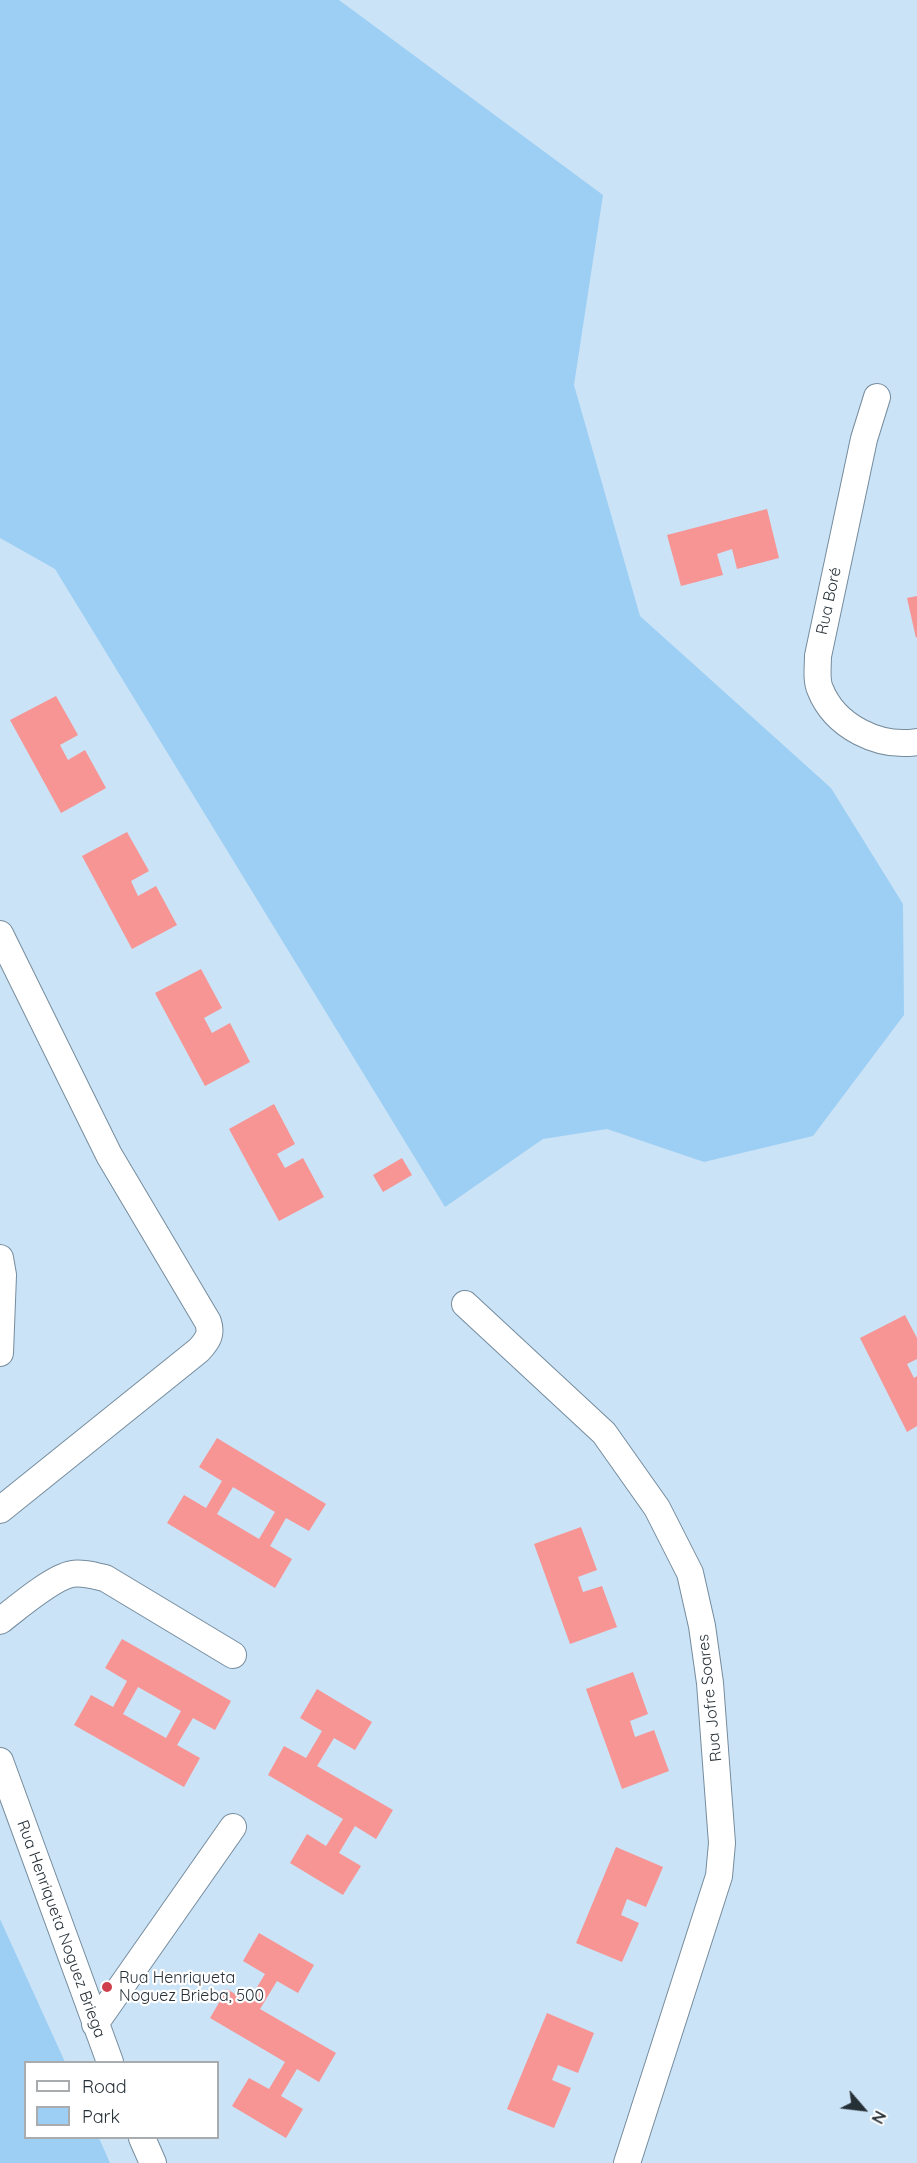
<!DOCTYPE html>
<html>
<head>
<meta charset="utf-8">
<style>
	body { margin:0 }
	#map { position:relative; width:917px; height:2163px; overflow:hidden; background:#cbe3f6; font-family:Quicksand,sans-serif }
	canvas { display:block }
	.legend { position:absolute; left:24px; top:2061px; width:195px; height:78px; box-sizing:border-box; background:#fff; border:2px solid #a8acaf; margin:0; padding:8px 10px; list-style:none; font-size:18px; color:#263037 }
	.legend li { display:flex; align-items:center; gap:12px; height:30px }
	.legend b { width:30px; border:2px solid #a8acaf }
	.north { position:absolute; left:833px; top:2079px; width:60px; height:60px; -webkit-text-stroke:4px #fff; paint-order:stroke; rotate:118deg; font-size:16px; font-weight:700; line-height:24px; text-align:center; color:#263037 }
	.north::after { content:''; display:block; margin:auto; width:21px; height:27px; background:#263037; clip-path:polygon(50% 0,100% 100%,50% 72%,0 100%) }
</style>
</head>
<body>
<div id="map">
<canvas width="917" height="2163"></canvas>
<ul class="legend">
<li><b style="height:8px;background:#fff"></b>Road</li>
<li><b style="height:16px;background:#9dcff4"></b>Park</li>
</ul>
<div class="north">N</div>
</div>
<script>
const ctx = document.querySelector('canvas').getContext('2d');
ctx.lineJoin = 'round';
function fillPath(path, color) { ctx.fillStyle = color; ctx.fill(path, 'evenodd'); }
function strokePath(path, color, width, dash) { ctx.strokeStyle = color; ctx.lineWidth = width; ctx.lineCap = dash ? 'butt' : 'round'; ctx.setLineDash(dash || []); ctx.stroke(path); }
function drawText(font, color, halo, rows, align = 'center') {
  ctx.font = font + ' Quicksand,sans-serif'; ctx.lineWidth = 4.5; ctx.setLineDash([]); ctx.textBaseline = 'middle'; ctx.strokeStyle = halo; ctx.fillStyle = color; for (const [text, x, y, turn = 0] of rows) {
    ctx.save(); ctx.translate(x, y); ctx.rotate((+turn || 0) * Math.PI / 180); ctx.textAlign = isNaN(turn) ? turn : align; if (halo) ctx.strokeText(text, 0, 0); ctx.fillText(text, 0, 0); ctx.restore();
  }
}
const green = new Path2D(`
	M0,0H339L603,195L574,385L640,616L831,788L903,904L904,1015L813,1136L704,1162L607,1129L543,1139L445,1207L55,569L0,538Z
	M0,1919L65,2062H26V2138H99L110,2163H0Z`);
const building = new Path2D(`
	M767,509L779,558L737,569L732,549L717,554L723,575L681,586L667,535Z
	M917,596V637L916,638L907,598Z
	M56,696L78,735L60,745L68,760L85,750L106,788L61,813L10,720Z
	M127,832L149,871L131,881L138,896L156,886L177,925L132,949L82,856Z
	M201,969L222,1008L204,1018L212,1033L230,1023L250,1062L205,1086L155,993Z
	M274,1104L295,1144L277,1154L285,1168L303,1158L324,1197L279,1221L229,1129Z
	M402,1158L412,1175L383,1192L373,1175Z
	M905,1315L917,1338V1359L907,1364L914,1378L917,1376V1426L907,1432L860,1338Z
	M217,1438L326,1504L309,1531L286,1518L270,1546L292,1559L275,1588L167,1523L184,1495L206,1508L222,1481L199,1467ZM233,1487L275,1512L259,1539L217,1514Z
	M581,1527L597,1570L578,1577L583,1592L602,1586L617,1627L570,1644L534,1544Z
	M122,1639L231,1701L215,1730L193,1718L177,1745L200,1758L184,1787L74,1725L91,1695L113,1707L127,1681L105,1668ZM138,1687L181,1711L166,1738L123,1714Z
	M633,1672L648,1714L630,1721L635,1737L654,1730L669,1771L622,1789L586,1689Z
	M317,1689L372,1722L355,1750L334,1738L317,1766L393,1810L376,1839L355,1826L339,1853L361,1866L343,1895L290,1863L307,1834L326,1846L343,1819L268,1775L284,1746L306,1758L322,1731L300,1718Z
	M616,1847L663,1867L646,1907L627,1899L621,1915L639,1923L622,1962L576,1943Z
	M259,1933L314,1965L298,1993L277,1981L260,2009L336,2053L319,2082L297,2069L281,2096L303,2109L286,2138L232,2106L249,2078L269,2089L285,2062L210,2018L227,1989L248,2002L265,1974L243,1961Z
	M547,2013L594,2033L578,2073L558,2065L552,2080L571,2088L554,2128L507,2109Z`);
const street = new Path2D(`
	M877,397L864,439L818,656C818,666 816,680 820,689C835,727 879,748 917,742
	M0,934L109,1155L208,1322C212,1334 208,1340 199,1350L0,1510
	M0,1258L3,1275L0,1353
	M465,1304L604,1433L657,1508L690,1573L702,1626L710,1683L722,1843L719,1876L627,2163
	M0,1621C17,1608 53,1577 72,1574C83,1572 95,1576 105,1578L233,1655
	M0,1761L110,2062
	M95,2024L233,1827
	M142,2138L153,2163`);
const markers = [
	[107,1987,6,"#cf3f4b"]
];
const streetNames = [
	["Rua Boré",829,601,-78],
	["Rua Jofre Soares",710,1698,-96],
	["Rua Henriqueta Noguez Briega",61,1929,70]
];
const poiNames = [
	["Rua Henriqueta",119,1978],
	["Noguez Brieba, 500",119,1996]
];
fillPath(green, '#9dcff4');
fillPath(building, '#f79494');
strokePath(street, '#758c9d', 28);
strokePath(street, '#fff', 26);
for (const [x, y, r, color] of markers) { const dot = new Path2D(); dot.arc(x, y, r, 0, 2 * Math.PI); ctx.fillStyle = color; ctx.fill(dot); strokePath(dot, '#fff', 2); }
drawText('16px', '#263037', '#fff', streetNames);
drawText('16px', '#263037', '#fff', poiNames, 'left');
</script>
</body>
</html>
